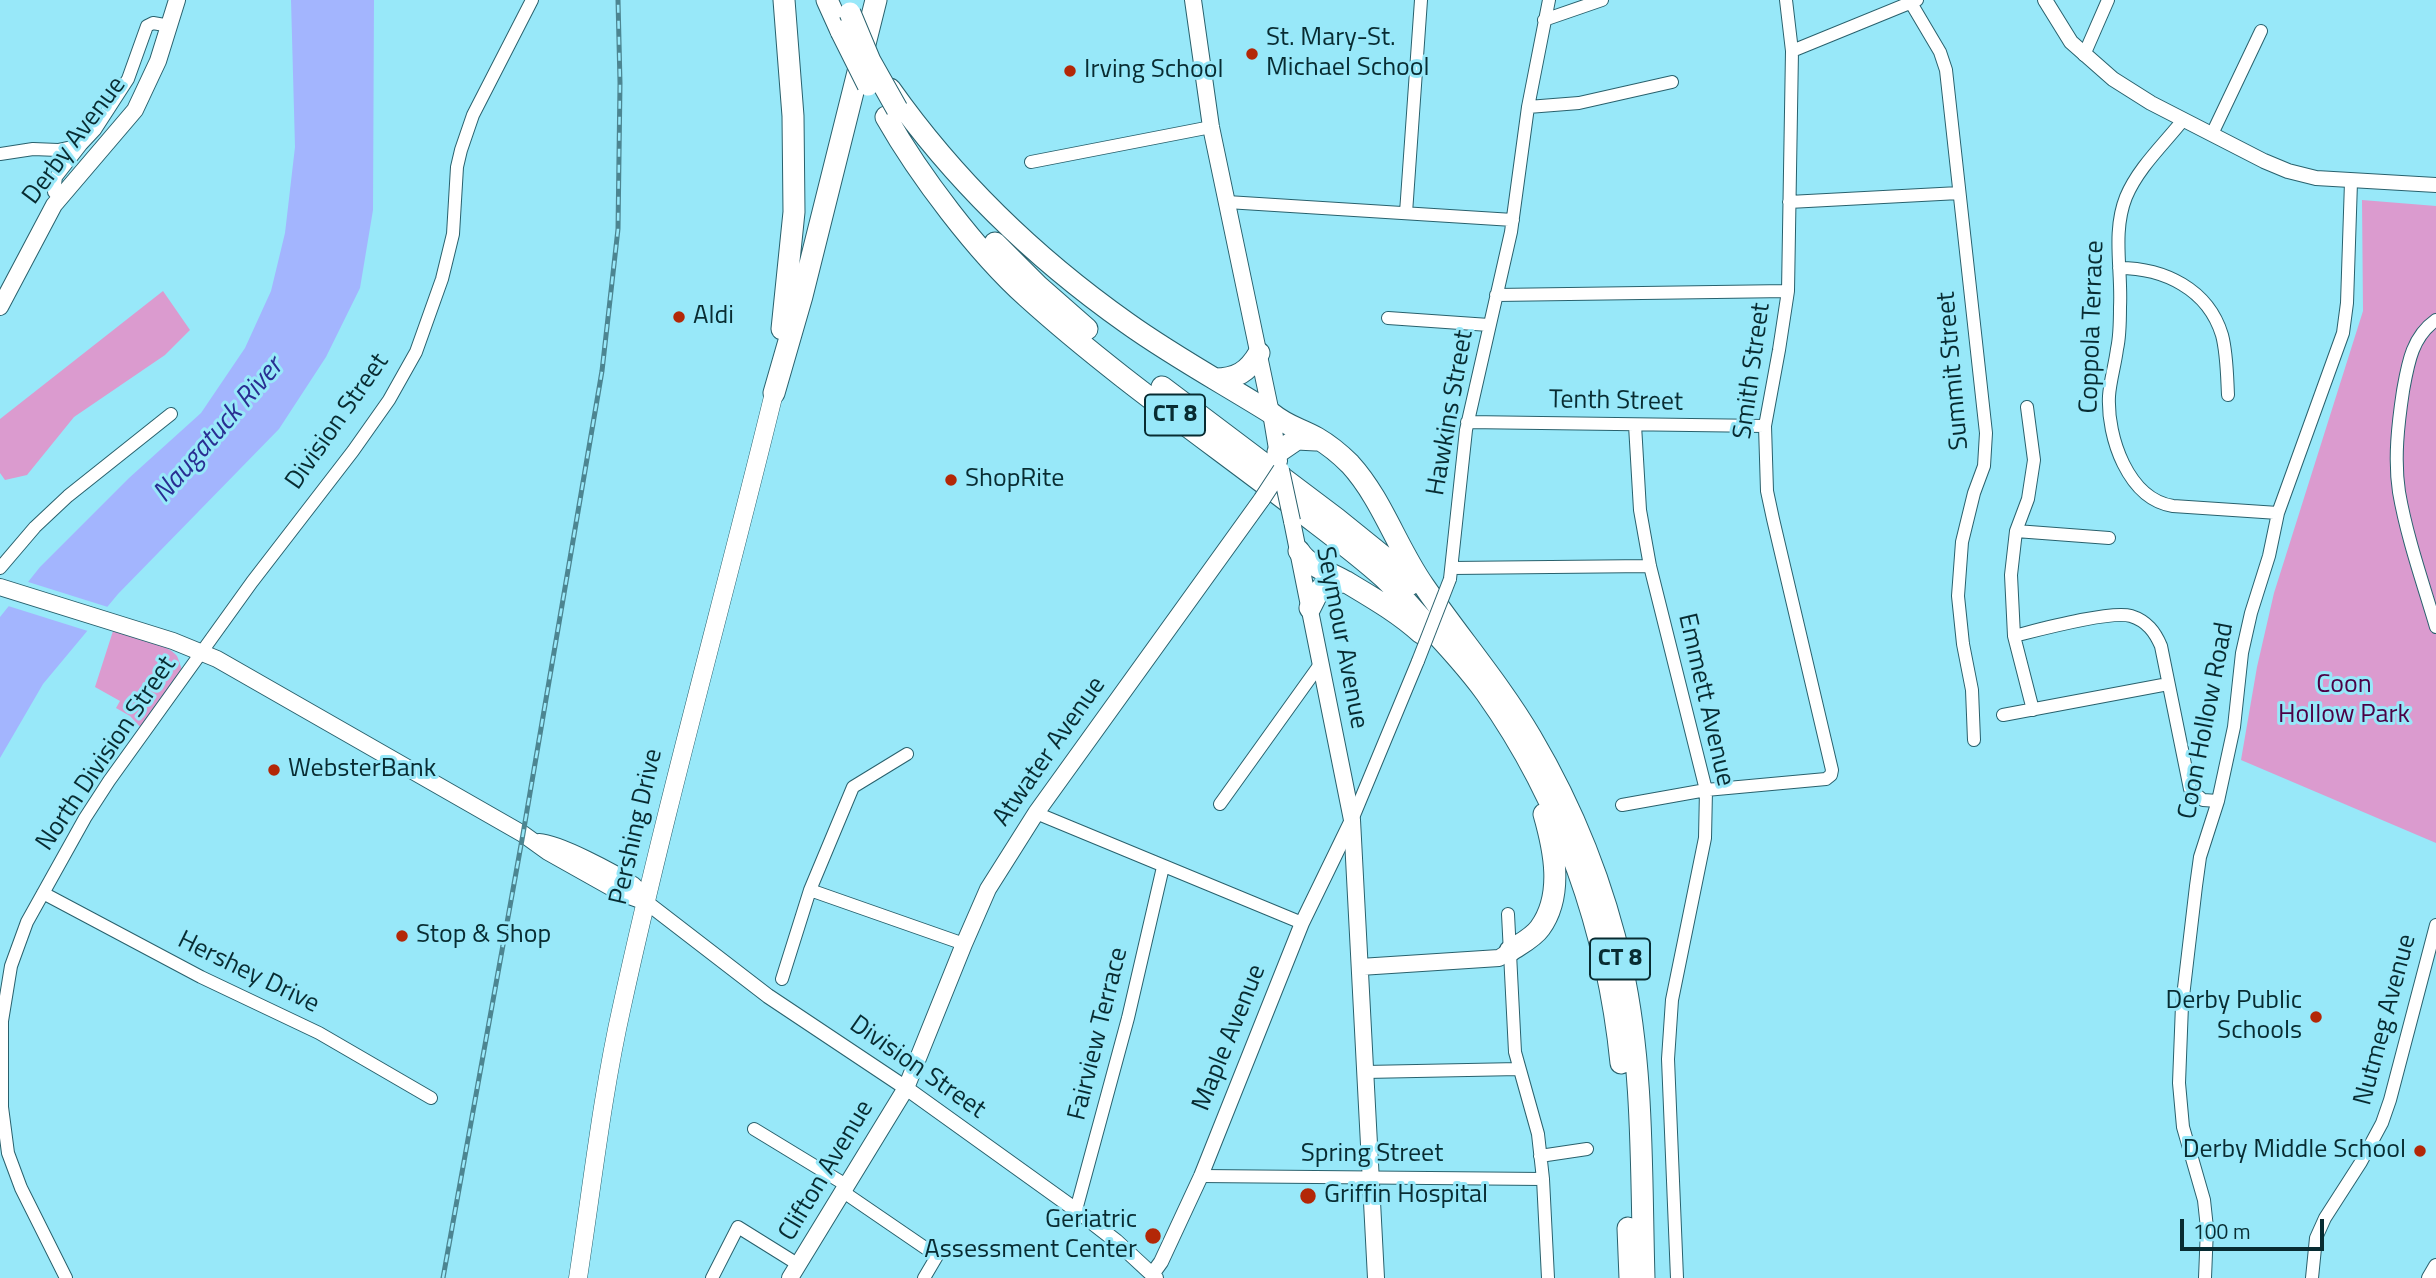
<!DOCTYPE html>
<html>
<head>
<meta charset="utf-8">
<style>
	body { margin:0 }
	#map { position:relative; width:2436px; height:1278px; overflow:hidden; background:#98e8f9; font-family:"Titillium Web",sans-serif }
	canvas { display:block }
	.scale { position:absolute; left:2180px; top:1219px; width:144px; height:32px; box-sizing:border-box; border:4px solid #082c32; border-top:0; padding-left:9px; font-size:21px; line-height:24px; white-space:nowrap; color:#082c32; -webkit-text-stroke:5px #98e8f9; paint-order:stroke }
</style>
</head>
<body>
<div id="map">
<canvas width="2436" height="1278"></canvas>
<div class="scale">100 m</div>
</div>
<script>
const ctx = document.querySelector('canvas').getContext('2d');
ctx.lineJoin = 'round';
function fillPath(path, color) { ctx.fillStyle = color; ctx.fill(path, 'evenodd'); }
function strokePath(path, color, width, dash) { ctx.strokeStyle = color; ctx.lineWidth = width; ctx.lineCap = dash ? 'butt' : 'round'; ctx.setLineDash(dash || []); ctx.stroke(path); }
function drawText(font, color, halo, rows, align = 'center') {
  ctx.font = font + ' "Titillium Web",sans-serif'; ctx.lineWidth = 6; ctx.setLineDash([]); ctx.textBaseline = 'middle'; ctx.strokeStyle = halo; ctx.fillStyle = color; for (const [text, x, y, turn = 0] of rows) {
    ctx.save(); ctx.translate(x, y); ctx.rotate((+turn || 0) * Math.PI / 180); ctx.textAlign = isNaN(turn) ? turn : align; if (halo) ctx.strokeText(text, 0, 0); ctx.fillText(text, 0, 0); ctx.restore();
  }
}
const green = new Path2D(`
	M2362,200L2436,206V843L2241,760L2257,667L2274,593L2363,311Z
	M163,291L190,330L165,355L74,417L27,475L5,480L0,473V419Z
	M113,631C130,636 166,642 177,656C179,660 181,668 183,672L143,730L130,716L116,708L120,701L95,687Z`);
const water = new Path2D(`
	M291,0H374L373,210L360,288L326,357L279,429L118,594L43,684L0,758V617L40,567L129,478L201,413L245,348L271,291L285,233L295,147Z`);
const pier = new Path2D(`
	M25,581L111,608L91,632L5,605Z`);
const minor = new Path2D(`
	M1911,3L1940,52L1946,70L1986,433L1984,466L1974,493L1962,542L1958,596L1963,644L1972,690L1974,740
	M1544,20L1602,0
	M1792,51L1917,0
	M2084,55L2108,0
	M1528,107L1579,103L1672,82
	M2183,120C2164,144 2138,168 2126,197C2112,232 2122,270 2120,307C2120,321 2120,336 2117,349C2115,365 2110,381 2109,396C2107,437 2128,499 2173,506L2278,513
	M2212,134L2261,31
	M0,154L33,149L58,150L81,145L95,130L128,79L147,26L153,23L170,26
	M1031,162L1211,127
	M59,197L54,192L56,177L81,145
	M1227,202L1513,220
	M1789,202L1959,193
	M1406,213L1421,0
	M2119,268C2164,268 2208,289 2222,335C2227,354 2227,375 2228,395
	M1496,295L1788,291
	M1388,318L1489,325
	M2436,320C2412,337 2408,363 2403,391C2398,424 2394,459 2399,492C2407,538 2423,583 2436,627
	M2027,407L2034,460L2028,499L2016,531L2011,575L2014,636L2033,710
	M1467,422L1765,426
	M1635,425L1640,510L1650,566L1706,790L1705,838L1672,1000L1668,1059L1677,1278
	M2016,531L2109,538
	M0,568L35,527L68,496L171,414
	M1452,568L1650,566
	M1450,579L1466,430L1511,232L1528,107L1549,0
	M2014,636C2038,630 2111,610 2131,616C2147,621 2155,632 2161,646L2190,789L2203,800L2218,801
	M2003,715L2168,684
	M1220,804L1321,663
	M1622,805L1706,790L1826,779L1831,775L1832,770L1773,519L1767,491L1765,426L1779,350L1788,291L1792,51L1786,0
	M1036,813L1302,923
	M1352,820L1418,661
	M810,890L964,944
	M43,893L201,977L319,1033L431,1098
	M1508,914L1515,1052L1538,1134L1543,1179L1548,1278
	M782,979L810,890L853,787L907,754
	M1365,1072L1519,1069
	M754,1129L846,1185
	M1540,1156L1587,1149
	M1201,1176L1543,1179
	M842,1191L937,1256L924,1278
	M1076,1210L1128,1018L1163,867
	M66,1278L21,1188L8,1153L2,1107V1021L11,966L27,922L85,818L109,781L252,582L353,451L389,400L416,352L442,279L453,234L457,167L461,150L473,115L532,0
	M712,1278L738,1227L799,1265
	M2205,1278L2207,1228L2204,1200L2183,1127L2179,1083L2182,1005L2196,886L2200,857L2218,801L2234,727L2242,653L2251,613L2269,556L2278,513L2343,333L2347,303L2351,182
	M2312,1278L2316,1238L2325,1218L2361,1162L2382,1123L2390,1100L2436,925`);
const tertiary = new Path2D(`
	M2045,0L2071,42L2113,79L2151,103L2264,161L2288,171L2316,178L2436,185
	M646,902L768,996L906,1088L1076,1210L1116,1241L1156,1278
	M1153,1273L1161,1262L1201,1176L1302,923L1352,820
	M2429,1278L2436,1266`);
const secondary = new Path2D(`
	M1193,0L1211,127L1271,413L1279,461
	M0,307L54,205L135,110L158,61L177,0
	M1292,521L1352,820L1376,1278
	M0,587L173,641L217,659L523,834L548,852L621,893L646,902
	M539,842C559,843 615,873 633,885C639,890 642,896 646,902
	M1360,967L1499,958L1510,951
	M790,1278L906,1088L964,944L988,889L1036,813L1262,499`);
const primary = new Path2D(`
	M578,1278C592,1187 602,1095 622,1006C667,800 724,598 774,393`);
const motorway = new Path2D(`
	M827,0L841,31
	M890,89C955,181 1035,258 1127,323C1173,356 1223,383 1271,413C1288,427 1299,428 1317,438C1329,445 1340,454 1350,464C1382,499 1397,548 1424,586C1459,637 1499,683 1531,737C1573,808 1604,886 1622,967C1644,1067 1641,1176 1644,1278
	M886,117C919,175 977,252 1027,297C1110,372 1202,436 1291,504C1322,528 1354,551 1383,577C1397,590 1409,605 1421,618C1444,642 1467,667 1486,693C1563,801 1608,932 1621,1063
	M995,243L1038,286L1087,329
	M782,329L794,212L793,116L784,0
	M1215,379C1236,379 1248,372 1259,353
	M1162,387L1337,519L1389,561L1411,584
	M774,393L802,296L876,0
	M1278,452L1297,439L1316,440
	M1299,551C1309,567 1332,573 1348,583C1373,598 1399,613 1421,633
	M1310,608L1318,592L1327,583L1347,582
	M1510,951C1520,944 1533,938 1540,928C1564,895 1554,849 1544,814
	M1628,1228L1630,1278`);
const rail = new Path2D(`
	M443,1278L523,834L602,371L618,229L620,83L618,0`);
const minorBridge = new Path2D(`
	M1418,661L1450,579`);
const secondaryBridge = new Path2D(`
	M1281,470L1292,521
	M1262,499L1281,470`);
const motorwayBridge = new Path2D(`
	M850,13L870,61L897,109
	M841,31L868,85`);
const markers = [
	[1252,54,7,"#b32707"],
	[1070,71,7,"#b32707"],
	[679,317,7,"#b32707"],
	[951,480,7,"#b32707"],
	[274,770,7,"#b32707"],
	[402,936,7,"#b32707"],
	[2316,1017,7,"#b32707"],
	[2420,1151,7,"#b32707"],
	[1308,1196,9,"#b32707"],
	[1153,1236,9,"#b32707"]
];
const shields = [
	[1175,415,60],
	[1620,959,60]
];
const shieldNames = [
	["CT 8",1175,415],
	["CT 8",1620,959]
];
const poiNames = [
	["St. Mary-St.",1266,39],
	["Michael School",1266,69],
	["Irving School",1084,71],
	["Aldi",693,317],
	["ShopRite",965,480],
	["WebsterBank",288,770],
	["Stop & Shop",416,936],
	["Derby Public",2302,1002,"right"],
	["Schools",2302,1032,"right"],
	["Derby Middle School",2406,1151,"right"],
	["Griffin Hospital",1324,1196],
	["Geriatric",1137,1221,"right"],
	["Assessment Center",1137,1251,"right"]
];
const streetNames = [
	["Derby Avenue",75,141,-53],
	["Coppola Terrace",2093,327,-88],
	["Smith Street",1753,371,-82],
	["Summit Street",1954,371,-95],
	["Tenth Street",1616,402,1],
	["Hawkins Street",1451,413,-80],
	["Division Street",338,422,-55],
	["Seymour Avenue",1341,638,79],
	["Emmett Avenue",1705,700,77],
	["Coon Hollow Road",2207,721,-79],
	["Atwater Avenue",1050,752,-55],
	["North Division Street",107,754,-56],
	["Pershing Drive",637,827,-77],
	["Hershey Drive",248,973,26],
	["Nutmeg Avenue",2386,1020,-75],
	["Fairview Terrace",1099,1034,-76],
	["Maple Avenue",1230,1038,-68],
	["Division Street",917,1068,35],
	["Spring Street",1372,1155],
	["Clifton Avenue",827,1171,-59]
];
const parkNames = [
	["Coon",2344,686],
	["Hollow Park",2344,716]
];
const waterNames = [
	["Naugatuck River",219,431,-49]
];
fillPath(green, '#db9bcf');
fillPath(water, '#a3b5fe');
fillPath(pier, '#98e8f9');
strokePath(minor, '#29616d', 14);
strokePath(tertiary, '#29616d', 16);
strokePath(secondary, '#29616d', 18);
strokePath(primary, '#29616d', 19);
strokePath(motorway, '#29616d', 23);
strokePath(minor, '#fff', 12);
strokePath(tertiary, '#fff', 14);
strokePath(secondary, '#fff', 16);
strokePath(primary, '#fff', 18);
strokePath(motorway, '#fff', 21);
strokePath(rail, '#4c8591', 5);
strokePath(rail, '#98e8f9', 2.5, [8]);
strokePath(minorBridge, '#29616d', 14, []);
strokePath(secondaryBridge, '#29616d', 18, []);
strokePath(motorwayBridge, '#29616d', 23, []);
strokePath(minorBridge, '#fff', 12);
strokePath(secondaryBridge, '#fff', 16);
strokePath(motorwayBridge, '#fff', 21);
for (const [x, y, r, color] of markers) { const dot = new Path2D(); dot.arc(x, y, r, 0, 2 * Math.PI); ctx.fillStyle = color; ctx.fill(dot); strokePath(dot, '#98e8f9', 2.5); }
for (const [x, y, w] of shields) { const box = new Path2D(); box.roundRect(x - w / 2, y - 20.5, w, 41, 5); ctx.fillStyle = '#98e8f9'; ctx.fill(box); strokePath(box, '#082c32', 2); }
drawText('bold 24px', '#082c32', null, shieldNames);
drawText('26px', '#082c32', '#98e8f9', poiNames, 'left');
drawText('26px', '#082c32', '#98e8f9', streetNames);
drawText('26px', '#4c0045', '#98e8f9', parkNames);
drawText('italic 28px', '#292e92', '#98e8f9', waterNames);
</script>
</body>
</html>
